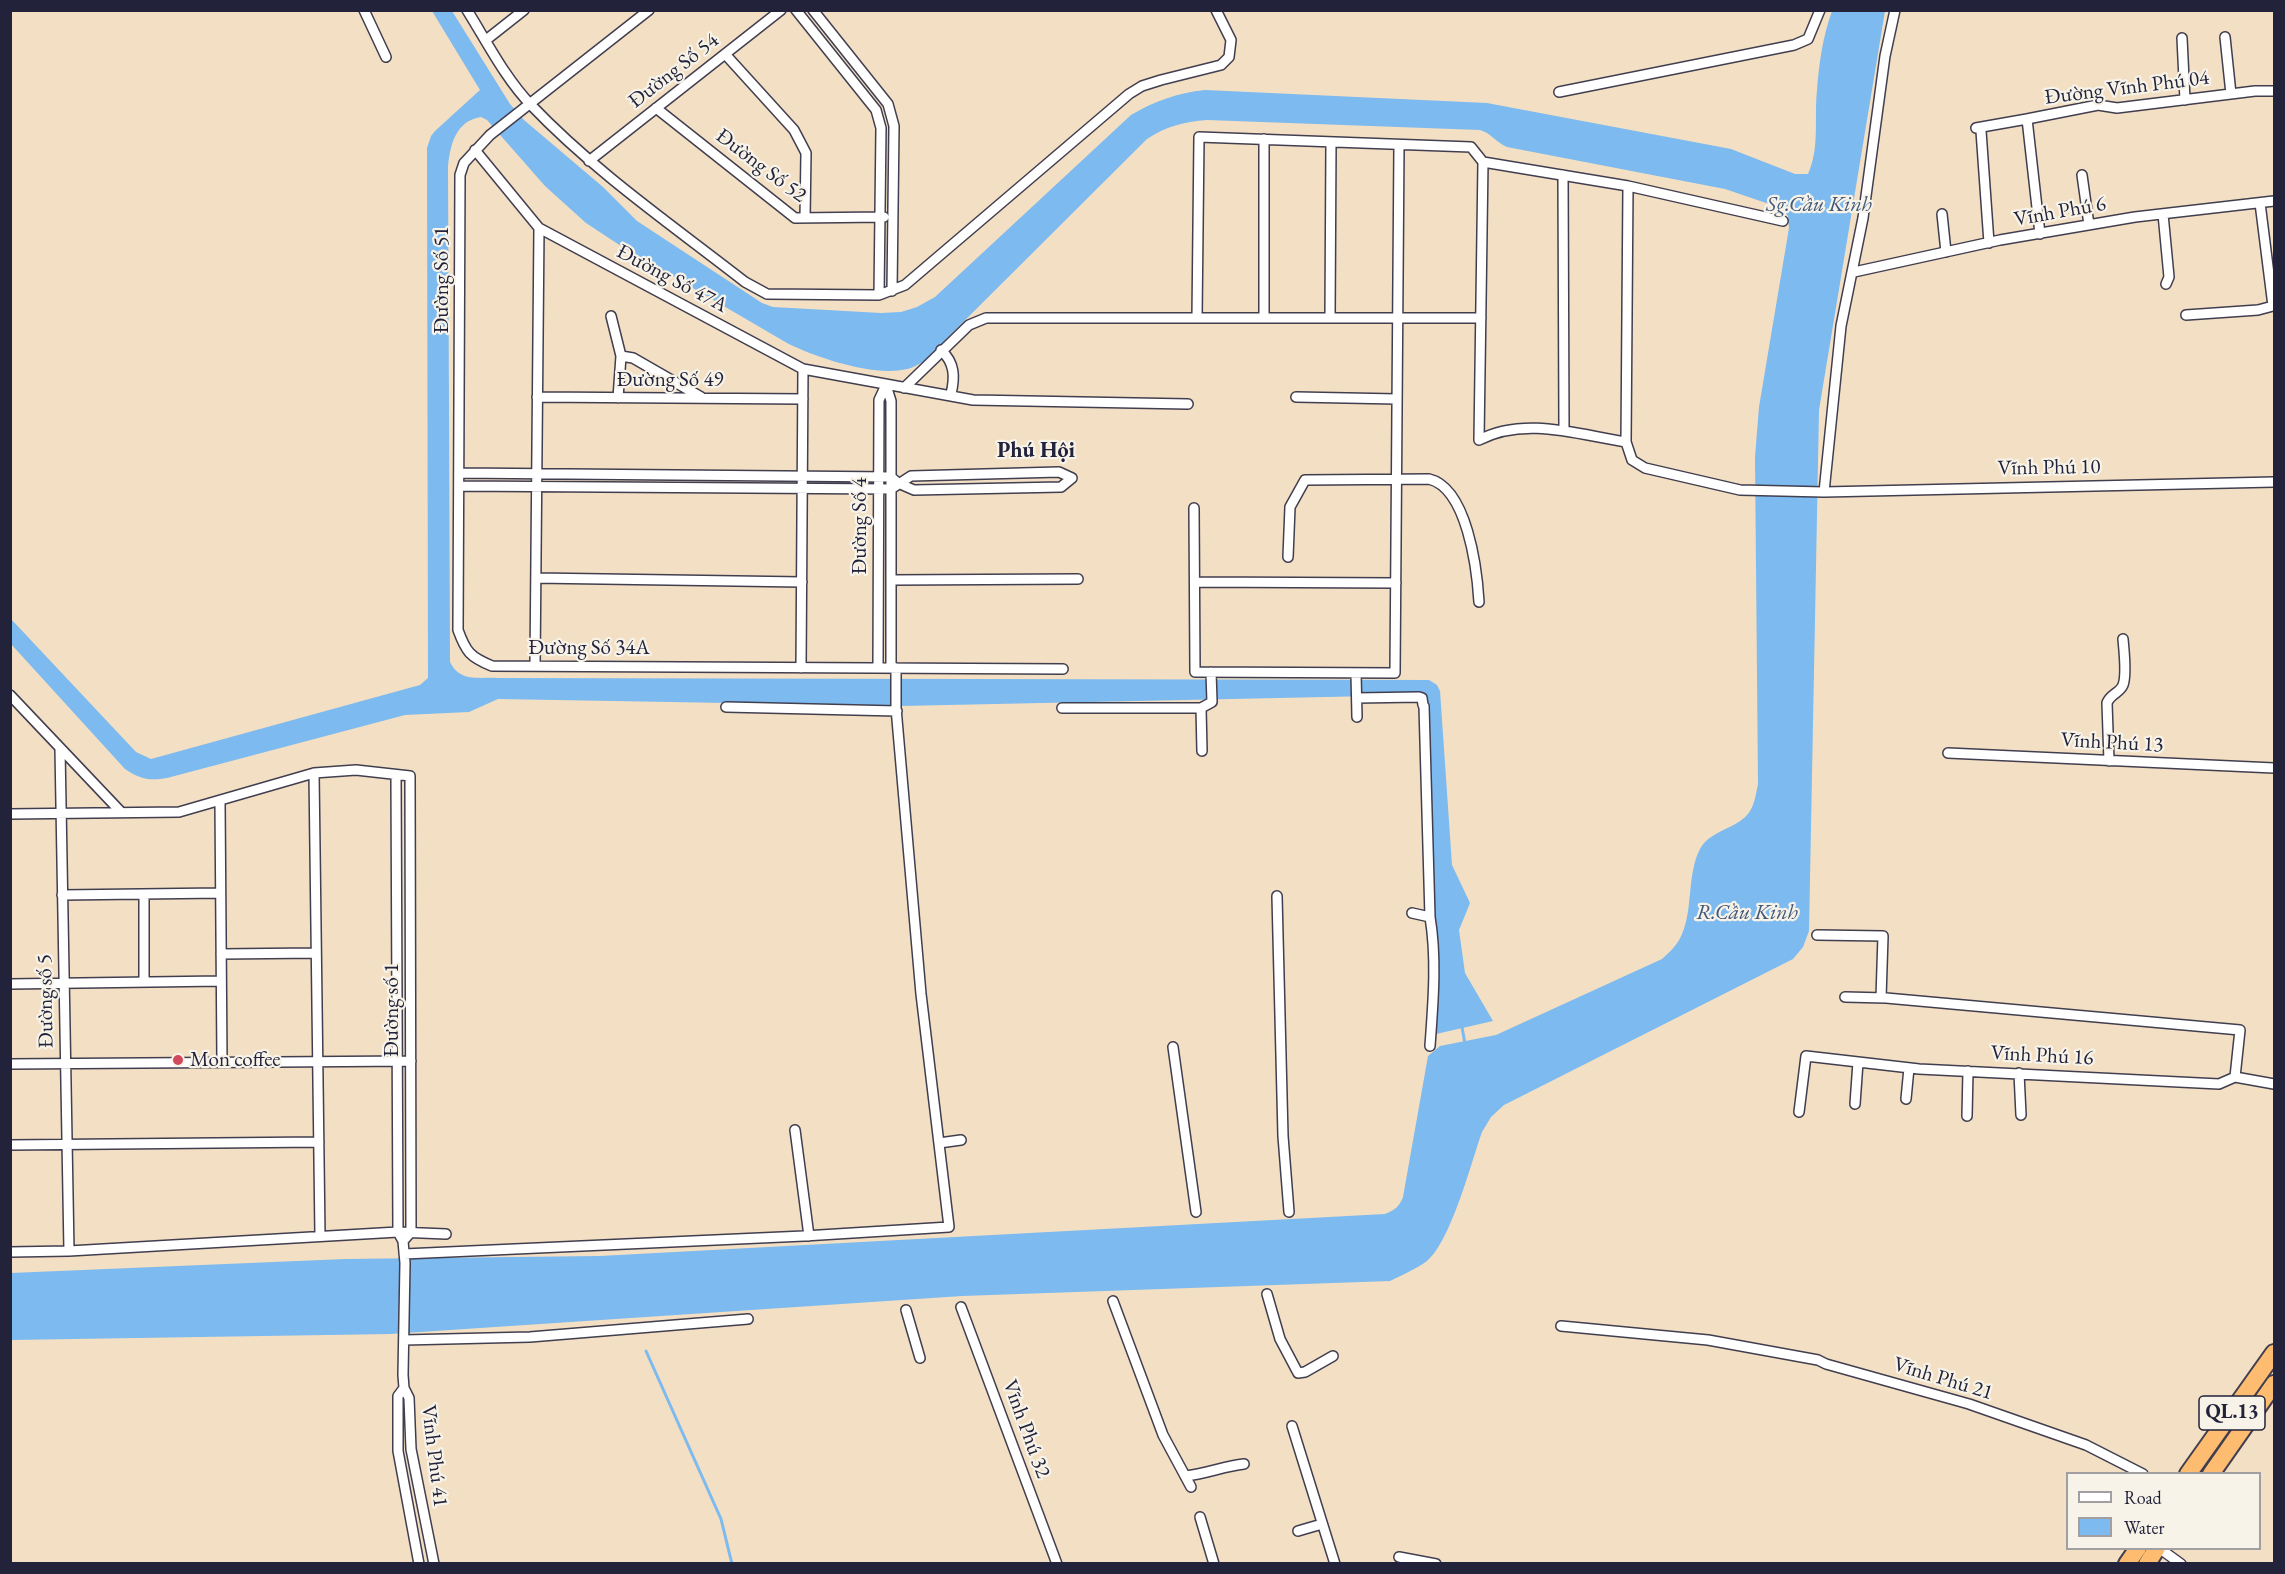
<!DOCTYPE html>
<html>
<head>
<meta charset="utf-8">
<style>
	body { margin:0 }
	#map { position:relative; width:2285px; height:1574px; overflow:hidden; background:#f3dfc3; font-family:"EB Garamond",serif }
	canvas { display:block }
	.frame { position:absolute; inset:0; border:12px solid #22223b; pointer-events:none }
	.legend { position:absolute; left:2066px; top:1472px; width:195px; height:78px; box-sizing:border-box; background:#f7f3e8; border:2px solid #a29fa3; margin:0; padding:8px 10px; list-style:none; font-size:18px; color:#22223b }
	.legend li { display:flex; align-items:center; gap:12px; height:30px }
	.legend b { width:30px; border:2px solid #a29fa3 }
</style>
</head>
<body>
<div id="map">
<canvas width="2285" height="1574"></canvas>
<div class="frame"></div>
<ul class="legend">
<li><b style="height:8px;background:#fff"></b>Road</li>
<li><b style="height:16px;background:#7cbaef"></b>Water</li>
</ul>
</div>
<script>
const ctx = document.querySelector('canvas').getContext('2d');
ctx.lineJoin = 'round';
function fillPath(path, color) { ctx.fillStyle = color; ctx.fill(path, 'evenodd'); }
function strokePath(path, color, width, dash) { ctx.strokeStyle = color; ctx.lineWidth = width; ctx.lineCap = dash ? 'butt' : 'round'; ctx.setLineDash(dash || []); ctx.stroke(path); }
function drawText(font, color, halo, rows, align = 'center') {
  ctx.font = font + ' "EB Garamond",serif'; ctx.lineWidth = 4.5; ctx.setLineDash([]); ctx.textBaseline = 'middle'; ctx.strokeStyle = halo; ctx.fillStyle = color; for (const [text, x, y, turn = 0] of rows) {
    ctx.save(); ctx.translate(x, y); ctx.rotate((+turn || 0) * Math.PI / 180); ctx.textAlign = isNaN(turn) ? turn : align; if (halo) ctx.strokeText(text, 0, 0); ctx.fillText(text, 0, 0); ctx.restore();
  }
}
const water = new Path2D(`
	M432,11H452L510,104L524,120L603,187L637,221L762,303L773,307L881,313L901,312L917,307L935,297L1131,115C1155,101 1177,93 1205,90L1487,103L1731,149L1795,174H1808C1820,148 1814,118 1817,90C1819,63 1823,36 1832,11H1885L1819,410L1809,931L1803,947L1793,959L1504,1105L1491,1117L1482,1132C1471,1163 1451,1241 1427,1261C1416,1269 1402,1275 1390,1281L962,1296L390,1334L10,1340L11,1273L345,1259L600,1256L1385,1214C1395,1210 1399,1207 1403,1197L1428,1056L1440,1046L1496,1035L1662,959C1670,952 1678,944 1682,934C1693,910 1687,874 1700,849C1711,829 1739,829 1750,811C1755,803 1756,793 1758,784L1755,457L1759,407L1789,228L1788,216L1781,208L1725,189L1507,147C1497,143 1491,133 1480,130L1207,120C1183,122 1167,126 1147,139L924,361C919,364 913,368 907,369C874,377 817,358 787,343L621,246L586,223L545,186L487,120L481,117C455,121 450,146 448,167L450,662C460,682 477,677 497,678L1429,680L1437,685L1440,691L1452,865L1470,903L1459,930L1465,973L1493,1021L1436,1034V951L1420,695L900,706L498,699L469,712L405,715L167,778C149,781 140,779 125,769L11,644V619L136,752L151,759L420,685L428,678L427,148L431,136L435,131L480,90Z`);
const stream = new Path2D(`
	M1462,1027L1465,1044
	M646,1351L721,1519L732,1564`);
const minor = new Path2D(`
	M364,10L386,57
	M467,10C487,42 505,78 531,105C595,172 672,225 745,282L767,294L879,295L905,285L1129,94L1142,86L1161,80L1221,65L1229,57L1231,40L1216,10
	M649,10L490,135L464,163L460,175L458,630C466,652 470,657 492,666L1063,669
	M796,10L876,110L881,128L879,295
	M813,10L888,104L894,126L892,291
	M2225,37L2231,94
	M2182,38L2185,100
	M486,40L524,10
	M725,54L794,130L806,153L805,218
	M1559,92L1794,45L1808,39L1820,10
	M656,108L795,218L884,217
	M1976,128L2027,119
	M1981,131L1989,243
	M475,150L539,228L803,369L973,400L1188,404
	M589,161L781,10
	M1483,162L1479,440C1525,416 1579,435 1626,442
	M1563,175L1564,430
	M2082,175L2089,225
	M1628,186L1626,442L1632,460L1645,468L1740,490L1824,492L2274,482
	M1942,214L1946,252
	M2163,214L2169,277L2166,284
	M2040,234L2027,119L2098,105L2117,108L2255,91H2274
	M1854,272L2000,240L2135,217L2274,201
	M2186,315L2258,310L2273,306L2260,203
	M611,316L621,356
	M1197,318L1199,137L1471,147L1483,162L1628,186L1783,221
	M1264,318V139
	M1330,318L1331,142
	M941,350C955,363 955,377 951,394
	M886,385L891,401V668
	M904,388L969,325L986,318H1481
	M537,397L803,399
	M1296,397L1397,399
	M618,398L621,356L633,358L701,397
	M459,486L891,489L911,476L1059,472L1072,478L1061,487L914,490L898,483L891,477L459,473
	M1824,492L1841,326L1863,218L1885,56L1895,10
	M1194,508L1195,672L1395,673L1399,145
	M1288,557L1290,507L1305,480L1429,479C1467,488 1477,568 1479,602
	M536,578L802,582
	M891,580L1078,579
	M1195,582L1396,583
	M535,666L539,228
	M801,668L803,369
	M878,668L879,400L886,385
	M1356,673L1357,717
	M10,695L121,812
	M1357,698L1419,697L1422,698L1423,705
	M1424,706L1430,917
	M726,707L897,711
	M1062,708H1201
	M60,749L69,1251
	M1202,751L1201,708L1212,702L1211,672
	M1948,753L2274,768
	M2109,761L2107,703C2110,694 2120,693 2123,685C2127,675 2124,651 2123,639
	M314,773L320,1236
	M396,775L398,1232L403,1241L405,1263L403,1375L404,1388L409,1398L411,1449L434,1564
	M220,802L222,1062
	M10,814L179,812L314,773L356,770L410,776L411,1232L403,1241
	M144,894V982
	M62,895L220,893
	M1277,896L1283,1136L1289,1212
	M1412,913L1430,917C1437,959 1433,1004 1430,1046
	M1817,935L1883,936L1881,998
	M221,954L316,953
	M10,984L221,981
	M1845,997L1886,998L2240,1030L2235,1077
	M1173,1047L1196,1212
	M10,1064L411,1061
	M2019,1073L2021,1115
	M1906,1099L1909,1068
	M1855,1104L1858,1062
	M1799,1112L1806,1056L1919,1069L2219,1084L2235,1077L2274,1084
	M1967,1116L1968,1071
	M795,1130L809,1236
	M939,1143L961,1140
	M10,1145L319,1142
	M10,1252L69,1251L398,1232L446,1234
	M404,1254L804,1236L949,1227L921,994L896,708V668
	M1267,1294L1280,1339L1298,1373L1305,1372L1333,1356
	M1113,1301L1163,1435L1191,1487
	M961,1307L1057,1564
	M906,1310L920,1358
	M1561,1326L1708,1340L1818,1360L1826,1364L1969,1404L2086,1445L2143,1474
	M404,1340L530,1337L748,1319
	M404,1388L398,1396V1451L419,1564
	M1292,1426L1335,1564
	M1185,1476C1206,1474 1224,1466 1244,1464
	M1200,1517L1214,1564
	M1298,1531L1322,1524
	M2159,1548L2181,1564
	M1399,1557L1436,1564`);
const trunk = new Path2D(`
	M2188,1474L2274,1353
	M2211,1474L2274,1384
	M2127,1564L2138,1548
	M2147,1564L2157,1548`);
const markers = [
	[178,1060,6,"#d1495b"]
];
const shields = [
	[2232,1413,66]
];
const shieldNames = [
	["QL.13",2232,1413]
];
const streetNames = [
	["Đường Số 54",674,71,-38],
	["Đường Vĩnh Phú 04",2127,88,-7],
	["Đường Số 52",761,166,37],
	["Vĩnh Phú 6",2060,212,-10],
	["Đường Số 47A",672,279,28],
	["Đường Số 51",442,280,-90],
	["Đường Số 49",670,380],
	["Vĩnh Phú 10",2049,468,-1],
	["Đường Số 4",860,526,-90],
	["Đường Số 34A",589,648],
	["Vĩnh Phú 13",2112,743,3],
	["Đường số 5",46,1001,-91],
	["Đường số 1",392,1010,-90],
	["Vĩnh Phú 16",2042,1056,3],
	["Vĩnh Phú 21",1943,1379,17],
	["Vĩnh Phú 32",1026,1429,70],
	["Vĩnh Phú 41",434,1456,83]
];
const poiNames = [
	["Mon coffee",190,1060]
];
const waterNames = [
	["Sg.Cầu Kinh",1819,205],
	["R.Cầu Kinh",1747,913]
];
const neighbourhoodNames = [
	["Phú Hội",1036,451]
];
fillPath(water, '#7cbaef');
strokePath(stream, '#7cbaef', 3);
strokePath(minor, '#413e4f', 12);
strokePath(trunk, '#413e4f', 20);
strokePath(minor, '#fff', 9);
strokePath(trunk, '#febc70', 16);
for (const [x, y, r, color] of markers) { const dot = new Path2D(); dot.arc(x, y, r, 0, 2 * Math.PI); ctx.fillStyle = color; ctx.fill(dot); strokePath(dot, '#f7f3e8', 2); }
for (const [x, y, w] of shields) { const box = new Path2D(); box.roundRect(x - w / 2, y - 17, w, 34, 4.5); ctx.fillStyle = '#f7f3e8'; ctx.fill(box); strokePath(box, '#22223b', 1.5); }
drawText('bold 20px', '#22223b', null, shieldNames);
drawText('21px', '#22223b', '#f7f3e8', streetNames);
drawText('21px', '#22223b', '#f7f3e8', poiNames, 'left');
drawText('italic 22px', '#42577a', '#f7f3e8', waterNames);
drawText('bold 22px', '#22223b', '#f7f3e8', neighbourhoodNames);
</script>
</body>
</html>
